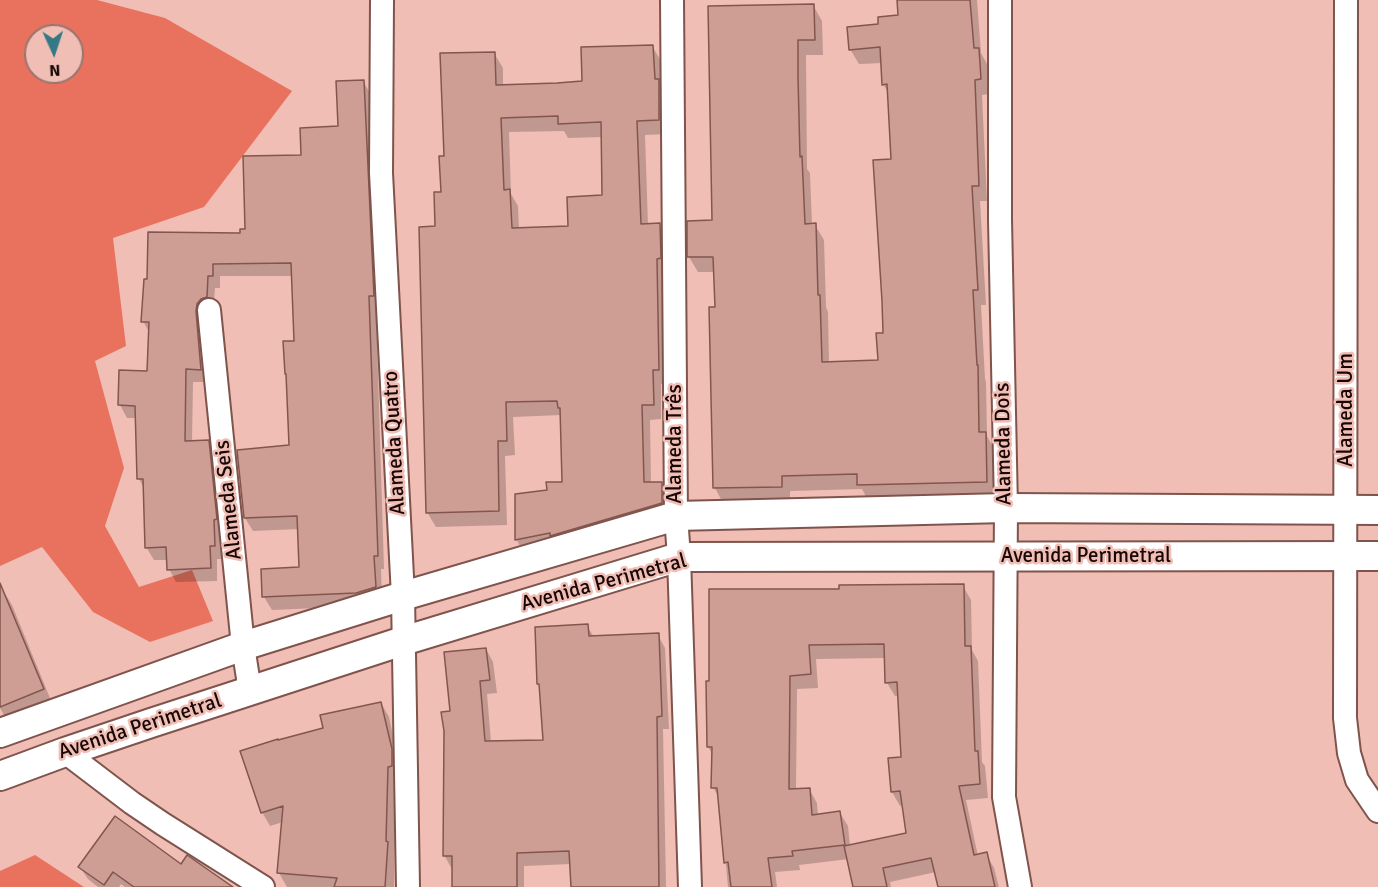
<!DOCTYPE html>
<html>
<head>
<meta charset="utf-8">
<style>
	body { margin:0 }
	#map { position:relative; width:1378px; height:887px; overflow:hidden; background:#f0beb4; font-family:Signika,sans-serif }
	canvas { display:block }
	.north { position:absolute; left:24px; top:24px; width:60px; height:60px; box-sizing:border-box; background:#f0beb4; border:2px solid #99746e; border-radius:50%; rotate:177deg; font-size:16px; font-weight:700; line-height:24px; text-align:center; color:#160605 }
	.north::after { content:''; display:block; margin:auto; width:21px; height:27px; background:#327985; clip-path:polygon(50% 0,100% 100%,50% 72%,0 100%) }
</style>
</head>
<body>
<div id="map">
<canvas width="1378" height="887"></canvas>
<div class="north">N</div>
</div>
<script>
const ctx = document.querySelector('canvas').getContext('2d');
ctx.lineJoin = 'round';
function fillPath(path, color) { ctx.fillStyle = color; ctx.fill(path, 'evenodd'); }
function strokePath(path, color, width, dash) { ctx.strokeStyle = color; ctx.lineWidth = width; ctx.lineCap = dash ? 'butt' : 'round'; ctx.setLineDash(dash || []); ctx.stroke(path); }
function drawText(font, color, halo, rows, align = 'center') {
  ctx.font = font + ' Signika,sans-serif'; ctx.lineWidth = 5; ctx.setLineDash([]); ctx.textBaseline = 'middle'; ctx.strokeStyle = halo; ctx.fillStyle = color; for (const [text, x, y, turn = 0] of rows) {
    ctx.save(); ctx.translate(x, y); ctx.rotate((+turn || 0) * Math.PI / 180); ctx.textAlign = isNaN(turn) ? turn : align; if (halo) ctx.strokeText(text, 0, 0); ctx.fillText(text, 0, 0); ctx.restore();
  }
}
const forest = new Path2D(`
	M0,0H97L165,18L292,91L204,207L113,238L126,346L95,361L124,468L105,526L139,587L192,570L213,621L150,642L93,612L42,547L0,566ZM36,36H72V72H36Z
	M35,855L84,887H0V871Z`);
const shadow = new Path2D(`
	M899,0H977L981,53L987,64L989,94L982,95L987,201H980L986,305H981L985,379L986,382L987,436L994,449L995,497L868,500L862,489L790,491V502L723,503L715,488L711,309L716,308L715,272H698L689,257V223L714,222L813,5L822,21L823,55H806L807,169L810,173L812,225H815L824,240L826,307L828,312L829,363L879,362L884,334L893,160L889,94L883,84L882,63L859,64L850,49L880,26L900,17Z
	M652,46L661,61L662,87L667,134L645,135L648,225L659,224L668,239L666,384H661V419L650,420L651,484H661L670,498V518L525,554L516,539L548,491L564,484L561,415L513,417L515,455L505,456L507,525L436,527L427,512L437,228L442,193L445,158L494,53L503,68V86L584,83ZM564,131L568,138L602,137L603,197L569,227L519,229L518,206L511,194L509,132Z
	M363,81L371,95L380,309H376L384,569H381L382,600L364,606L272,610L264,597L263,570L301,568L299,529L253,531L245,518L290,447L295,342L293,276H220V288H215L207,382H193L192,442L208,441L215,454L221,532L222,559H217V581L176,582L169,569L168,560H154L146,547L144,488L139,479L137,418H127L120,405L149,372L150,334L143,321L246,231L303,156L340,128Z
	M0,586L12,605L54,708L10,726L0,708Z
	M963,586L971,600L972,650L978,661L982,762L985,766L988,798L966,800L978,856L986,854L994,868L999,887H940L936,872L890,882L891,887H854L849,859L799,865L800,870L775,872L777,887H728L720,800L713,787V755L708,747L840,591ZM886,658L887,683L895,696H899L902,759L892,792L900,806L903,805L907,834L850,846L848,826L840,813L818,816L817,803L809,789L796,790L797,689L818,688L816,659Z
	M587,626L594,637L658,635L665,648L669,729H663L666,887H572L571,864L524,866V887H454L453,868L452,869L444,855L452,712L486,649L493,662L497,693L487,694L491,742H545L541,688L539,684Z
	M381,703L389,717L399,764L395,781L394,887H287L279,873L283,822L270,826L262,812L325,729Z
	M181,866L225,887H125L121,884L119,887H98L88,879L80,867Z`);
const building = new Path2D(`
	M897,0H970L974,48H979L981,79L975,80L979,186H972L978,290H973L977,365H978L979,432H986L987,482L857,485V474L782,476V487L713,488L709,307H715L713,257H687V221L712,220L708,6L814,4L815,40H798V78L800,157L802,156L805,224L816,223L818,295H820L822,362L878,360L876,333H883L882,301L873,160L891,159L887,84L882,85L880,47L849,50L847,27L878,24V17L898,15Z
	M653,45L655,79H659V120L637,121L641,224L660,223L661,258L657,259L659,370H653L654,405H642L644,482H662V503L550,536V533L515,540V494L547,490L546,482H562L560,408H558L557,401L506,402L507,441H498L499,511L426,513L419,227L435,226L434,192H441L439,156H444L440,53L495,52L496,85L557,83L582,81L581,47ZM558,116V124L601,122L602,195L567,197L568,226L512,228L510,189L504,190L501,118Z
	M364,80L374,296H369L378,556H374L376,587L356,593L262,597L261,569L299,567L297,516L244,518L237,450L289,445L286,374H285L283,341H294L291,263L213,264V276H208L207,297L201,299L197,304L196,311L201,370L186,369L185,441L209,440L217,519L214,520L215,546H210L211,568L167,570L166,547L145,548L143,479H137L135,406L118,405L119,370L147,371L149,322H141L144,279H147L148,232L240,233V229H245L243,156L301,155L300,128L338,126L336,81Z
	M0,583L44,689L0,707Z
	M964,584L965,646H971L975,751H978L980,784L959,786L974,855L987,852L995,887H938L931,858L883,868L887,887H853L844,846L906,833L900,791L891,792L888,758L901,757L897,682L885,683L884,644L809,645L811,674L790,676L789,789L810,788L812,815L840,811L845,845L792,851L793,856L768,858L772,887H731L728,862L724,863L717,788H711L712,747H707L706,681H709V589H839V585Z
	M588,624L589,636L659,633L662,716L657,717L659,887H571L569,851L517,853V887H452V856H443L444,731L441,712L450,711L444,652L486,648L490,680L480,681L485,741L543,740L539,684H537L535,627Z
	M381,702L392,749V766L388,767L386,841L388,842L385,887H334L337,878L277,873L283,806L261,813L240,751L278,739V740L323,728L320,715Z
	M115,816L181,864L187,855L233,887H134L113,872L104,885L78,867Z`);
const minor = new Path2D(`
	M382,0L381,173L403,596L408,887
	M672,0L676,516L679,557L690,887
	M1000,0V220L1006,508L1004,797L1020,887
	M1346,0L1345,718L1349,753L1357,780L1378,811
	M209,310L243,646L250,691
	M65,752L132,803L163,824L263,887`);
const tertiary = new Path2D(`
	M0,733L243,646L403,596L676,516L1006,508L1378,510
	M0,776L65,752L151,723L403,641L679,557L1378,556`);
const streetNames = [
	["Alameda Um",1346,410,-90],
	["Alameda Quatro",395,443,-93],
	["Alameda Três",675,444,-90],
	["Alameda Dois",1004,444,-91],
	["Alameda Seis",229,500,-96],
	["Avenida Perimetral",1086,556],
	["Avenida Perimetral",604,583,-15],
	["Avenida Perimetral",140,727,-18]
];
fillPath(forest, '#e9725f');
fillPath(shadow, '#0003');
fillPath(building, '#ce9d94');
strokePath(building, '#82564e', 1.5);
strokePath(minor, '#7f544c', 26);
strokePath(tertiary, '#7f544c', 32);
strokePath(minor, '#fff', 22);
strokePath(tertiary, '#fff', 28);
drawText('21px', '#160605', '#f0beb4', streetNames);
</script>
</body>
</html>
